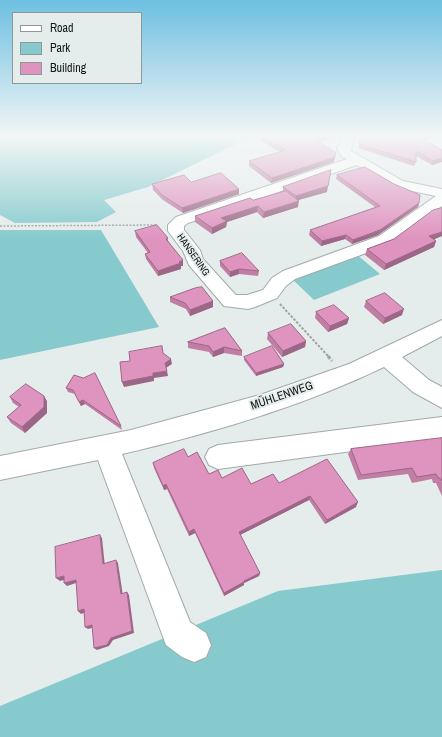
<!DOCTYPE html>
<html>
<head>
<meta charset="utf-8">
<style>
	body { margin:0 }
	#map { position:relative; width:442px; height:737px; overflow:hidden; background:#e5ecec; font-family:"Archivo Narrow",sans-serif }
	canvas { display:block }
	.legend { position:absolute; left:12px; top:12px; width:130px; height:72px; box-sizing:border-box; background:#e5ecec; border:1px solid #919696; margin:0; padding:5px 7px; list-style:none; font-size:12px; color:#121515 }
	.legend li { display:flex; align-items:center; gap:8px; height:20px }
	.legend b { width:20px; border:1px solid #919696 }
</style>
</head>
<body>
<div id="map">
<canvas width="442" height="737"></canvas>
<ul class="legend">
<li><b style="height:5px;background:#fff"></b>Road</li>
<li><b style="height:11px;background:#86cacd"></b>Park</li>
<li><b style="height:11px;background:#df93bf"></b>Building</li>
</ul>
</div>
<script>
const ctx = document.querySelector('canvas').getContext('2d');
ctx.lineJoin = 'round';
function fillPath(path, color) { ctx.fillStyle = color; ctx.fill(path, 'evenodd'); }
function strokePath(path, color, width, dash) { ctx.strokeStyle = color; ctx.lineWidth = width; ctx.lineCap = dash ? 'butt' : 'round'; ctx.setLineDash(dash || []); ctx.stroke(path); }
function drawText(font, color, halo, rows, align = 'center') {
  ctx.font = font + ' "Archivo Narrow",sans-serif'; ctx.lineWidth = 4; ctx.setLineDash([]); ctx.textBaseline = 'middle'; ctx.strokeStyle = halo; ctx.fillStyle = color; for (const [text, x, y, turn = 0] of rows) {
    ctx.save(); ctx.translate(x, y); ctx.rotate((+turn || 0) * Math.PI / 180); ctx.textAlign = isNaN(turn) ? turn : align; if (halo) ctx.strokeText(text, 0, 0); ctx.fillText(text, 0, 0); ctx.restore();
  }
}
const green = new Path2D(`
	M0,136H252L148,187L104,200L116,212L97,222L15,223L0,215Z
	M0,230H101L159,327L0,360Z
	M356,254L380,274L314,300L292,279Z
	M442,570V737H0V706L278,591Z`);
const pathFar2 = new Path2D(`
	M0,226L157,225`);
const pathFar1 = new Path2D(`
	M280,304L329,357`);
const path = new Path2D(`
	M328,356L332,361`);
const minor = new Path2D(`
	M343,136H355L351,151L403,181L442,189V206L391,244L295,279L286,286L277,298L255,307L248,309L224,306L189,265L183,251L168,231V225L176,217L347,159L341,156L337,149ZM357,165L393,187L436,196L379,236L283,271L272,278L263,290L247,295H236L233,292L203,259L200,250L184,230V226L188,223Z
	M442,320V336L402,357L429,380L442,387V408L413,392L384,367C303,406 209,434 122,454L190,622L206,633L211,645L206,657L194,662L182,657L166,645L98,460L0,480V456L131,430L260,395L349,364Z
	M442,417V439L218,469L209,465L205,457L209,449L218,445Z`);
const wall = new Path2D(`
	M261,136H337L319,142L336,153L334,162L271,183L249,166V161L280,152L261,141Z
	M362,136L424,141L442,150L432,165L416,156V162L414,166L358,148Z
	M337,175L419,203L418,207L378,235L352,244L345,239L321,246L309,235L310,230L375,207L336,179Z
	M191,182L239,189V194L183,213L163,200L153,190L152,184Z
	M283,187L327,192L298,200V207L263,218L257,212L227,222L226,227L212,234L195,222V216L283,192Z
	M442,208V236L434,239L436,241L434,247L384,270L365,255L367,249L394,239Z
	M135,231L168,238V241L183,266H181V269L158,276L146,259L145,254L148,253L136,237Z
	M220,261L259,271L258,276L239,274L230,277L220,266Z
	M170,297L213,301V307L190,316L186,309L170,302Z
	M366,301L402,315L383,324L364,307Z
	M316,312L349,318L347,324L328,332L315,318Z
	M225,328L242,351V356L224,353L213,357L209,352L188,348V342Z
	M268,333L306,341L305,347L282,357L267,339Z
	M244,357L284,364L283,367L256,376L244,360Z
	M74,375L121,426L122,430L85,404L81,406L75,394L68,392L66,388Z
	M10,397L47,401V413L25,433L11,423L7,417L19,407L13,403Z
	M442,438V496L436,483H433L432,479L412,483L408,474L358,480L348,454L351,449Z
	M188,457L209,474L222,478L251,484L279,483L356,507L325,524L309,500L240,535L260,573L259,576L244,583V585L224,596L195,533L189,536L167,489L164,490L154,468L153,463Z`);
const shadedWall = new Path2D(`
	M325,136H337L314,144L315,139Z
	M430,136H442L418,142L420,138Z
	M335,157L334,162L271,183L272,178Z
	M442,158V162L432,165L433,161Z
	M331,170L327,192L295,201L296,196Z
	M239,189V194L183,213L182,208Z
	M299,201L298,207L263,218L264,212Z
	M419,203L418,207L378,235L352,244L353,240Z
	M258,206L257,212L227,222L226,227L212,234V228L221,218Z
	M442,232V236L427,242L429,236Z
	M346,235L345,239L321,246L322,241Z
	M436,241L434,247L384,270L386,264Z
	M183,260V266H181V269L158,276V271Z
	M239,269V274L230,277V272Z
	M213,301V307L190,316V310Z
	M404,309L402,315L383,324L385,318Z
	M349,318L347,324L328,332L330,326Z
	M306,341L305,347L282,357L283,351Z
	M224,347V353L213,357V352Z
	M171,359L172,364L166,368L165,363Z
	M284,364L283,367L256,376V373Z
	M167,371L168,376L154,378V381L124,387L122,382L153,373Z
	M44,396L47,401V413L25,433L22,427Z
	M83,400L85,404L81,406L79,402Z
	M166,484L167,489L164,490L163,486Z
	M310,496L309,500L238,536L239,532Z
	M358,502L356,507L325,524L327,520Z
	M194,529L195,533L189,536V532Z
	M100,535L102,538L105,567L103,564Z
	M116,560L118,563L123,596L121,594Z
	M260,573L259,576L244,583V585L224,596V593L244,581Z
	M64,576L67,579L60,581L56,578Z
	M76,580L79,582L67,586L64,583Z
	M127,592L129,595L134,633L113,640L109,646L97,650L94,648Z
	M84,609L87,612L81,614L78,611Z
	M92,625L95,627L88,629L85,627Z`);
const building = new Path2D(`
	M261,136H325L315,139L336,153L335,157L272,178L249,161L286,150Z
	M362,136H430L420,138L442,150V158L433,161L416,151V162L359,144Z
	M365,167L394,184L420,195L419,203L380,230L353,240L346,235L322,241L310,230L380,206L337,175Z
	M331,170L328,186L296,196L283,187Z
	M221,173L239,189L182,208L162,195L152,184L184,175L191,182Z
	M286,191L299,201L264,212L258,206L221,218L227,221L212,228L195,216L250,198L253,200Z
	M442,208V232L429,236L436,241L386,264L367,249L394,239L433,210Z
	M157,225L168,238L166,239L183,260L179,262L181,263L158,271L145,254L150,252L135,231Z
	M242,253L259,271L239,269L230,272L220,261Z
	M202,287L213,301L190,310L185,303L170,297L195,288Z
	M385,293L404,309L385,318L366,301Z
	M334,305L349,318L330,326L316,312Z
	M291,324L306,341L283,351L268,333Z
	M225,328L242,351L224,347L213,352L209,346L188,342Z
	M162,346L163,353L171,359L165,363L167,371L153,373V376L122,382L120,362L130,361L129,352Z
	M272,346L284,364L256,373L244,357Z
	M95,373L121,426L83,400L79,402L73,390L66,388L74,375L83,378Z
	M26,384L44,396V407L22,427L7,417L21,405L10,397Z
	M442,438V481L440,478H438L436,474L417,477L412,468L361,475L351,449Z
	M184,449L188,457L197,452L209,474L218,470L222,478L242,468L251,484L273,474L279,483L327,459L358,502L327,520L310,496L239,532L260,573L244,581V582L224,593L194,529L189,532L166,484L163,486L153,463Z
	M100,535L103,564L116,560L121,594L127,592L132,631L111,638L107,645L94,648L92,625L85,627L84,609L78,611L76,580L64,583V576L56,578L55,547Z`);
const farStreetnames = [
	["HANSERING",193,255,55]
];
const streetNames = [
	["MÜHLENWEG",282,396,-19]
];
fillPath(green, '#86cacd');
strokePath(minor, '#a2a9a9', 2);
strokePath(pathFar2, '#9ea3a3', 1.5, [2, 1.5]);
strokePath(pathFar1, '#9ea3a3', 2, [2.5, 1.5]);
strokePath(path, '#9ea3a3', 3, [3.5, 2]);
fillPath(minor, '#fff');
fillPath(wall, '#c07ea4');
fillPath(shadedWall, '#9c6786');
fillPath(building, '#df93bf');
strokePath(building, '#9c6786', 1);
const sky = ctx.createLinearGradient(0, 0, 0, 239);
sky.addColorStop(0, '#6dbfe1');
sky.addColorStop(0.57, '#f3f6f6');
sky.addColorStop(1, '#f3f6f600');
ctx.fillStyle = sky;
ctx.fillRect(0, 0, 442, 239);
drawText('10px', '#121515', '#e5ecec', farStreetnames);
drawText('12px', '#121515', '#e5ecec', streetNames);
</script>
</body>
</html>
